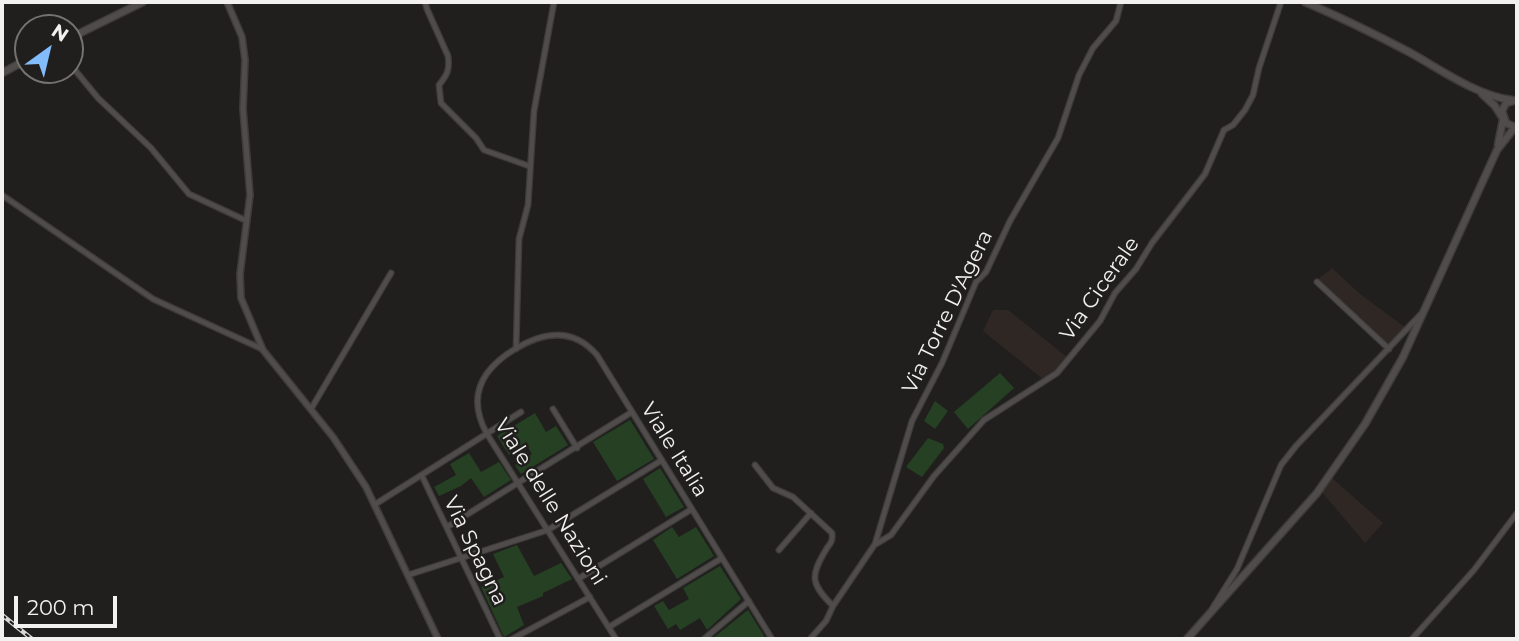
<!DOCTYPE html>
<html>
<head>
<meta charset="utf-8">
<style>
	body { margin:0 }
	#map { position:relative; width:1519px; height:641px; overflow:hidden; background:#211f1e; font-family:Montserrat,sans-serif }
	canvas { display:block }
	.frame { position:absolute; inset:0; border:4px solid #f2f1f0; pointer-events:none }
	.north { position:absolute; left:14px; top:14px; width:70px; height:70px; box-sizing:border-box; background:#211f1e; border:2px solid #757372; border-radius:50%; rotate:34deg; font-size:19px; font-weight:700; line-height:28px; text-align:center; color:#f2f1f0 }
	.north::after { content:''; display:block; margin:auto; width:24px; height:32px; background:#83bcfb; clip-path:polygon(50% 0,100% 100%,50% 72%,0 100%) }
	.scale { position:absolute; left:14px; top:596px; width:103px; height:32px; box-sizing:border-box; border:4px solid #f2f1f0; border-top:0; padding-left:9px; font-size:21px; line-height:24px; white-space:nowrap; color:#f2f1f0; -webkit-text-stroke:5px #211f1e; paint-order:stroke }
</style>
</head>
<body>
<div id="map">
<canvas width="1519" height="641"></canvas>
<div class="frame"></div>
<div class="north">N</div>
<div class="scale">200 m</div>
</div>
<script>
const ctx = document.querySelector('canvas').getContext('2d');
ctx.lineJoin = 'round';
function fillPath(path, color) { ctx.fillStyle = color; ctx.fill(path, 'evenodd'); }
function strokePath(path, color, width, dash) { ctx.strokeStyle = color; ctx.lineWidth = width; ctx.lineCap = dash ? 'butt' : 'round'; ctx.setLineDash(dash || []); ctx.stroke(path); }
function drawText(font, color, halo, rows, align = 'center') {
  ctx.font = font + ' Montserrat,sans-serif'; ctx.lineWidth = 5; ctx.setLineDash([]); ctx.textBaseline = 'middle'; ctx.strokeStyle = halo; ctx.fillStyle = color; for (const [text, x, y, turn = 0] of rows) {
    ctx.save(); ctx.translate(x, y); ctx.rotate((+turn || 0) * Math.PI / 180); ctx.textAlign = isNaN(turn) ? turn : align; if (halo) ctx.strokeText(text, 0, 0); ctx.fillText(text, 0, 0); ctx.restore();
  }
}
const built = new Path2D(`
	M1332,268L1360,294L1406,328L1388,347L1317,280Z
	M993,310H1008L1067,357L1055,371L1043,379L983,331Z
	M1332,478L1383,523L1365,543L1321,491Z`);
const green = new Path2D(`
	M1000,373L1014,388L968,429L954,412Z
	M935,401L948,411L935,429L924,421Z
	M535,413L546,432L556,426L568,445L521,474L515,465L532,454L526,444L509,455L497,436Z
	M630,420L654,459L617,481L593,442Z
	M928,438L943,444L944,448L922,477L906,467Z
	M469,453L481,472L499,462L511,480L484,497L471,478L461,486L439,496L434,487L456,475L450,464Z
	M660,468L684,507L666,517L643,479Z
	M672,527L679,537L696,527L714,556L677,579L653,540Z
	M517,545L534,576L561,563L572,579L543,593V596L517,607L524,625L504,637L481,587L504,577L493,554Z
	M720,566L741,599L707,630L700,618L680,630L676,624L668,629L654,606L663,601L669,610L689,599L683,588Z
	M748,610L766,639L713,638Z`);
const minor = new Path2D(`
	M425,2L427,9L448,56C450,70 447,75 439,85L441,103L476,138L484,150L529,166
	M70,64L98,98L151,148L189,194L247,221
	M2,195L153,299L262,349
	M1317,282L1389,349
	M516,349L519,239L528,205L534,111L554,2
	M311,409L391,273
	M553,409L577,448
	M755,465L773,488L793,497L832,533C833,540 831,543 827,548C810,576 810,583 833,606
	M422,476L500,639
	M374,505L521,412
	M447,527L632,412
	M876,544L891,535L934,476L984,420L1057,373L1100,321L1115,293L1136,269L1152,243L1205,174L1224,130L1233,125L1245,110L1253,95L1259,68L1281,2
	M779,550L811,513
	M408,575L548,530L662,460
	M578,579L692,509
	M1212,609L1237,569L1281,465L1296,446L1421,314
	M609,627L722,558
	M512,639L590,597
	M616,639L487,434C466,396 482,369 515,349C543,332 573,327 597,355L772,639
	M704,639L749,601
	M810,639L826,621L833,606L875,544L912,421L942,363L976,282L986,272L1010,221L1058,138L1079,75L1093,48L1116,21L1121,2
	M1412,639L1474,570L1517,513`);
const tertiary = new Path2D(`
	M227,2L242,37L245,60L243,109L250,195L240,274L241,298L263,350L333,437L366,487L438,639`);
const secondary = new Path2D(`
	M1305,2C1340,17 1375,34 1409,52C1440,69 1477,96 1512,100
	M70,38L143,2
	M2,73L28,59
	M1482,94L1495,106L1502,117
	M1515,127L1506,123L1502,111L1506,103L1517,100
	M1498,145L1503,120
	M1187,639L1317,493L1365,424L1403,357L1497,150L1515,127`);
const rail = new Path2D(`
	M2,615L32,639`);
const streetNames = [
	["Via Cicerale",1100,289,-55],
	["Via Torre D'Agera",948,312,-64],
	["Viale Italia",674,450,58],
	["Viale delle Nazioni",550,502,58],
	["Via Spagna",475,551,64]
];
fillPath(built, '#2f2723');
fillPath(green, '#254023');
strokePath(minor, '#3e3c3b', 7);
strokePath(tertiary, '#3e3c3b', 8);
strokePath(secondary, '#3e3c3b', 9);
strokePath(minor, '#4f4c4b', 4.5);
strokePath(tertiary, '#4f4c4b', 5);
strokePath(secondary, '#4f4c4b', 6);
strokePath(rail, '#d9d7d6', 4.5);
strokePath(rail, '#211f1e', 2, [5]);
drawText('21px', '#f2f1f0', '#211f1e', streetNames);
</script>
</body>
</html>
